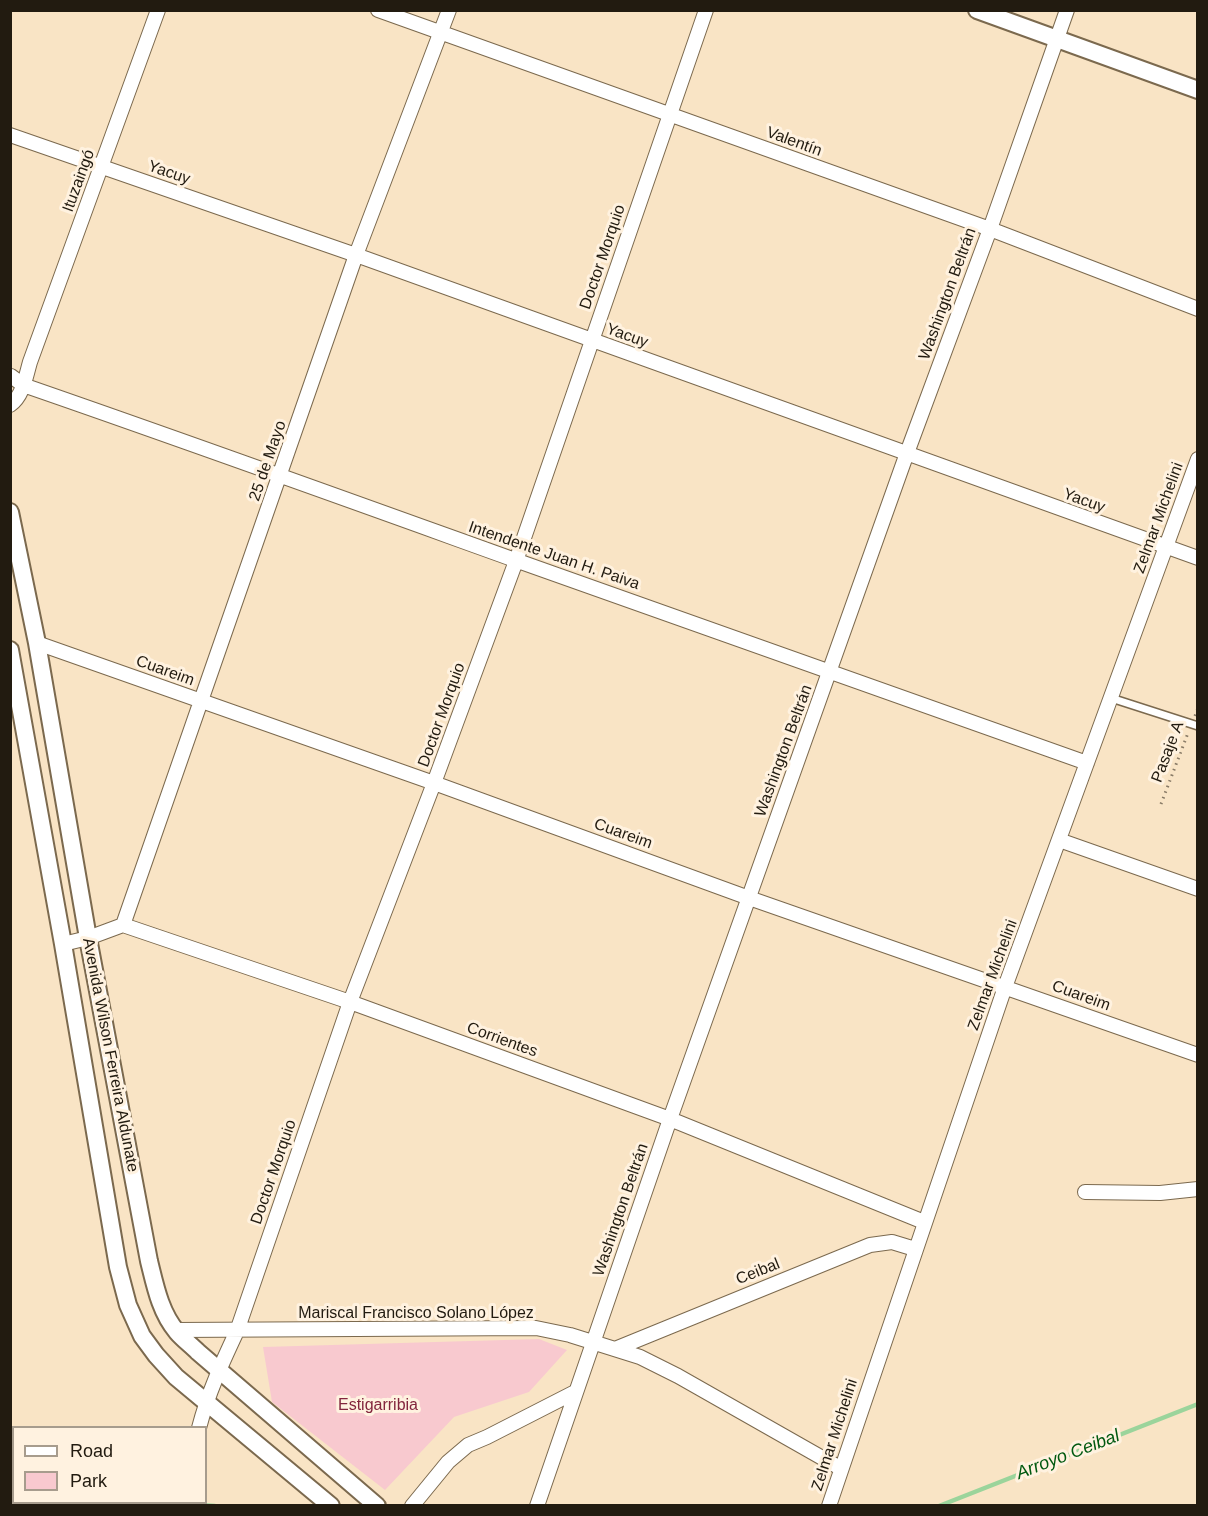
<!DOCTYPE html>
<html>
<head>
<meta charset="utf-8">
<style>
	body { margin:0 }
	#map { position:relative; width:1208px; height:1516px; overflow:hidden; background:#f9e4c5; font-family:Helvetica,sans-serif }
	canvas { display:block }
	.frame { position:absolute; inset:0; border:12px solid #221b10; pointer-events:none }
	.legend { position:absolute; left:12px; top:1426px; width:195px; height:78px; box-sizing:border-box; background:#fff2e0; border:2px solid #a79c8d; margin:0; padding:8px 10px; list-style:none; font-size:18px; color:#221b10 }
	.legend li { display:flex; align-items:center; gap:12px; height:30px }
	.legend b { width:30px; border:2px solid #a79c8d }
</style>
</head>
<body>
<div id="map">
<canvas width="1208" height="1516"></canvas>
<div class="frame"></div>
<ul class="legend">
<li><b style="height:8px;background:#fff"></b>Road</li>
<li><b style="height:16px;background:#f8c9cf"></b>Park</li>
</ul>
</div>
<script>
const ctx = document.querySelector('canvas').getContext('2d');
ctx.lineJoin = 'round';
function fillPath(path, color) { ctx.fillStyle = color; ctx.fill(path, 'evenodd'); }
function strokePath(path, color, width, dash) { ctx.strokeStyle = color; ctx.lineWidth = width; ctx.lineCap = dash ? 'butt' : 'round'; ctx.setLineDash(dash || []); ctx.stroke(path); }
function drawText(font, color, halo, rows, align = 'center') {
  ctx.font = font + ' Helvetica,sans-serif'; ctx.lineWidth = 6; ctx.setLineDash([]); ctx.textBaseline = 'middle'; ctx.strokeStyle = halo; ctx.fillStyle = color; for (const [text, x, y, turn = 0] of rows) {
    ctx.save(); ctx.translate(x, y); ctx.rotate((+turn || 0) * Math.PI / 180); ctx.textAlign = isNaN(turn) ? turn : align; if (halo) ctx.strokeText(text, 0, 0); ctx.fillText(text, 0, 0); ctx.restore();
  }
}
const green = new Path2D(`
	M539,1339L567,1350L529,1392L454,1417L385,1490L272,1402L263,1347Z`);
const stream = new Path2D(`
	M10,1447H14
	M155,1502L215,1506
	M939,1506L1198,1404`);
const path = new Path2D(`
	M1195,716L1198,708
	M1161,804L1188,733`);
const service = new Path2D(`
	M1111,698L1198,726`);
const minor = new Path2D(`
	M378,10L990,229L1198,309
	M10,135L356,255L1198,558
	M11,376L23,385C188,442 351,501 515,560C705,629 897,694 1087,763
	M10,405C23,396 26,376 30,362L158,10
	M37,643L434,783L749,898L1198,1055
	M1059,840L1198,889
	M123,925L356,255L449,10
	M63,944L88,938L123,925L350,1002L670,1119L924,1222
	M1085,1192L1160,1193L1198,1189
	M176,1330L536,1328L570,1335L640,1357L678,1376L840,1468
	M615,1349L870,1245L892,1242L915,1249
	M199,1428C208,1393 222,1363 237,1331L350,1002L434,783L516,561L706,10
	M178,1506L179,1502
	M412,1506L448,1462L468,1445L487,1437L575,1392
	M537,1506L670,1119L907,453L990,229L1067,10
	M829,1506L1005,987L1198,459`);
const tertiary = new Path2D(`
	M977,10L1198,90
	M10,512L37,643L88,938L149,1261C155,1285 160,1312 177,1332C183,1339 191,1345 198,1352L377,1506
	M10,650L63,944L118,1267L128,1305L142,1336L156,1355L176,1377L331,1506`);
const streetNames = [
	["Valentín",794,142,20],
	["Yacuy",169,173,19],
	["Ituzaingó",79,181,-70],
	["Doctor Morquio",603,257,-71],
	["Washington Beltrán",948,294,-70],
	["Yacuy",627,336,20],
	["25 de Mayo",268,461,-71],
	["Yacuy",1084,501,20],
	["Zelmar Michelini",1159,518,-70],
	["Intendente Juan H. Paiva",554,556,19],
	["Cuareim",165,671,20],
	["Doctor Morquio",442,715,-70],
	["Washington Beltrán",784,751,-70],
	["Pasaje A",1168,752,-69],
	["Cuareim",623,834,20],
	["Zelmar Michelini",993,975,-70],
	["Cuareim",1081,996,20],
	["Corrientes",502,1040,20],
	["Avenida Wilson Ferreira Aldunate",110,1055,79],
	["Doctor Morquio",274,1172,-71],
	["Washington Beltrán",621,1210,-71],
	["Ceibal",758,1272,-22],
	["Mariscal Francisco Solano López",416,1314],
	["Zelmar Michelini",835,1435,-72]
];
const parkNames = [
	["Estigarribia",378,1406]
];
const waterNames = [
	["Arroyo Ceibal",1068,1455,-21]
];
fillPath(green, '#f8c9cf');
strokePath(stream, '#9bd49b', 4.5);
strokePath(service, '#7b694e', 10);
strokePath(minor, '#7b694e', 16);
strokePath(tertiary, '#7b694e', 20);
strokePath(path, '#887a66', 3, [1.5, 4.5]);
strokePath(service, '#fff', 7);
strokePath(minor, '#fff', 14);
strokePath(tertiary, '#fff', 16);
drawText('16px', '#221b10', '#fff2e0', streetNames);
drawText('16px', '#83253d', '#fff2e0', parkNames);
drawText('italic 18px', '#005910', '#fff2e0', waterNames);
</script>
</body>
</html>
